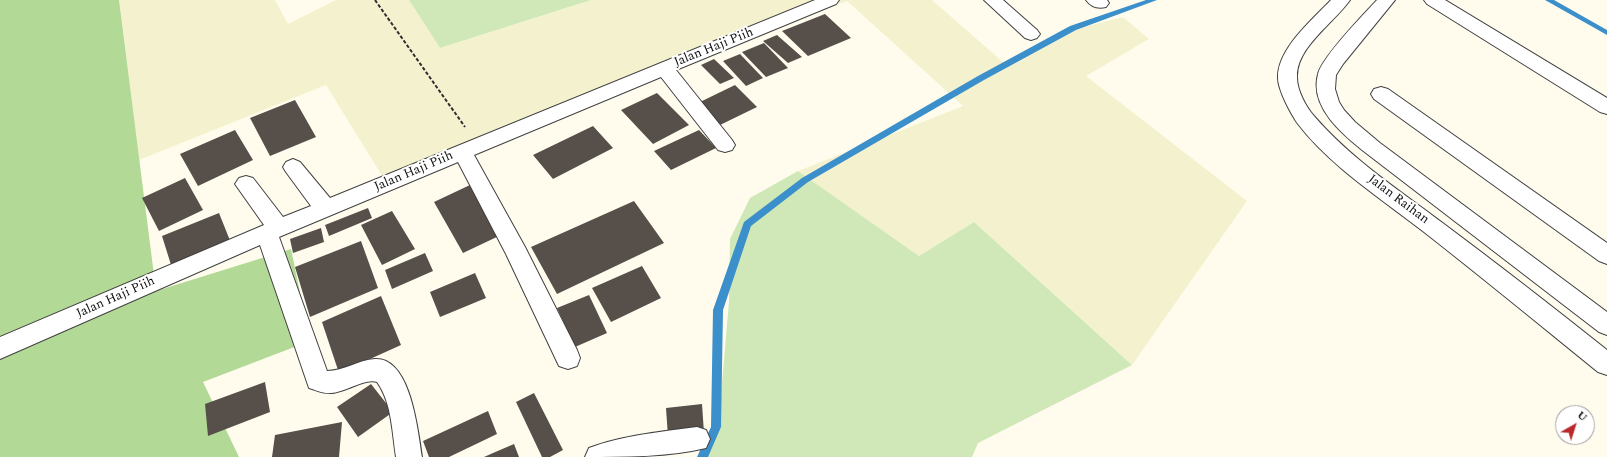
<!DOCTYPE html>
<html>
<head>
<meta charset="utf-8">
<style>
	body { margin:0 }
	#map { position:relative; width:1607px; height:457px; overflow:hidden; background:#fffcee; font-family:Spectral,serif }
	canvas { display:block }
	.north { position:absolute; left:1555px; top:405px; width:40px; height:40px; box-sizing:border-box; background:#fff; border:1px solid #9e9e9e; border-radius:50%; rotate:39deg; font-size:11px; font-weight:700; line-height:16px; text-align:center; color:#0d0d0d }
	.north::after { content:''; display:block; margin:auto; width:14px; height:18px; background:#bb272b; clip-path:polygon(50% 0,100% 100%,50% 72%,0 100%) }
</style>
</head>
<body>
<div id="map">
<canvas width="1607" height="457"></canvas>
<div class="north">U</div>
</div>
<script>
const ctx = document.querySelector('canvas').getContext('2d');
ctx.lineJoin = 'round';
function fillPath(path, color) { ctx.fillStyle = color; ctx.fill(path, 'evenodd'); }
function strokePath(path, color, width, dash) { ctx.strokeStyle = color; ctx.lineWidth = width; ctx.lineCap = dash ? 'butt' : 'round'; ctx.setLineDash(dash || []); ctx.stroke(path); }
function drawText(font, color, halo, rows, align = 'center') {
  ctx.font = font + ' Spectral,serif'; ctx.lineWidth = 4; ctx.setLineDash([]); ctx.textBaseline = 'middle'; ctx.strokeStyle = halo; ctx.fillStyle = color; for (const [text, x, y, turn = 0] of rows) {
    ctx.save(); ctx.translate(x, y); ctx.rotate((+turn || 0) * Math.PI / 180); ctx.textAlign = isNaN(turn) ? turn : align; if (halo) ctx.strokeText(text, 0, 0); ctx.fillText(text, 0, 0); ctx.restore();
  }
}
const farmland = new Path2D(`
	M119,0H275L288,24L336,0H409L440,48L591,0H932L1003,62L1084,27L1123,17L1149,39L1086,76L1247,201L1132,365L974,222L919,256L798,171L963,106L847,1L384,179L326,85L139,160Z`);
const green = new Path2D(`
	M409,0H591L440,48Z
	M798,171L919,256L974,222L1132,365L978,443L972,457H706L718,431L729,301L730,239L750,198Z`);
const forest = new Path2D(`
	M0,0H119L156,291L291,249L310,341L203,382L239,457H0Z`);
const stream = new Path2D(`
	M1146,0H1157L1076,30L984,80L808,182L751,226L723,310L721,427L708,457H697L711,427L713,310L744,222L802,178L978,76L1070,26Z
	M1545,0H1554L1607,30V35Z`);
const building = new Path2D(`
	M825,14L851,38L808,56L782,31Z
	M777,35L802,57L788,63L763,41Z
	M764,43L788,68L766,77L742,52Z
	M740,54L763,78L746,86L723,61Z
	M714,59L734,78L720,84L701,65Z
	M735,85L757,107L720,125L698,103Z
	M657,93L689,125L653,144L621,110Z
	M295,100L316,137L270,156L250,118Z
	M593,126L613,148L553,179L533,155Z
	M235,130L253,160L198,186L180,154Z
	M699,130L716,148L671,170L654,151Z
	M185,178L203,210L159,231L142,198Z
	M470,185L501,235L463,253L434,202Z
	M634,201L664,243L557,294L531,247Z
	M368,208L372,218L329,236L325,225Z
	M392,211L415,249L382,265L361,225Z
	M219,213L231,243L172,268L162,236Z
	M321,228L324,242L293,253L290,239Z
	M361,241L378,288L310,317L295,267Z
	M425,253L433,271L392,289L385,270Z
	M642,266L661,298L611,322L592,288Z
	M475,273L486,298L440,317L430,292Z
	M589,295L607,333L575,347L557,308Z
	M381,296L401,345L339,373L322,322Z
	M265,382L270,412L208,436L205,404Z
	M371,384L393,412L358,437L337,407Z
	M534,393L563,450L550,457H542L516,402Z
	M702,404L704,433L668,437L666,408Z
	M488,411L497,434L449,457H429L423,441Z
	M342,422L339,457H272L275,435Z
	M514,444L519,457H484L493,453Z`);
const path = new Path2D(`
	M375,0L465,127`);
const minor = new Path2D(`
	M815,0H839L836,4L676,70L732,140L735,145L732,150L725,152L718,150L661,77L474,155L525,247L577,350L580,358L577,366L568,369L559,366L506,254L458,162L279,237L327,371C344,371 358,360 375,359C411,357 418,432 422,457H396C392,432 392,403 377,382C365,378 344,393 331,393C323,394 316,390 309,388L260,245L0,359V337L264,225L235,184L239,178L246,176L253,178L283,217L311,206L286,172L283,167L286,162L293,159L300,162L330,198Z
	M984,0H1003L1037,30L1040,34L1037,38L1031,40L1025,38Z
	M1086,0H1107L1109,3L1106,7C1098,9 1091,7 1086,0Z
	M1331,0H1350C1334,23 1295,48 1297,78C1297,90 1306,107 1314,116C1351,159 1399,190 1444,224C1499,265 1553,307 1607,350V375L1598,372C1540,325 1483,278 1424,232C1383,200 1330,166 1298,124C1291,114 1278,90 1278,78C1277,49 1313,19 1331,0Z
	M1377,0H1395L1343,64L1336,75L1335,89L1339,102L1344,110L1355,122L1380,143L1607,312V335L1599,332L1366,153C1343,135 1309,107 1318,74C1322,57 1363,15 1377,0Z
	M1424,0H1445L1607,98V114L1600,112L1427,4Z
	M1381,87L1388,89L1607,243V264L1599,261L1374,99L1371,94L1374,89Z
	M697,427L706,430L710,439L706,448C669,457 624,457 585,457L589,448C623,435 661,432 697,427Z`);
const streetNames = [
	["Jalan Haji Piih",714,48,-22],
	["Jalan Haji Piih",414,172,-23],
	["Jalan Raihan",1398,200,37],
	["Jalan Haji Piih",116,298,-24]
];
fillPath(farmland, '#f4f2ce');
fillPath(green, '#d0e8b8');
fillPath(forest, '#b3d997');
fillPath(stream, '#3b8fcb');
fillPath(building, '#564f4a');
strokePath(minor, '#404040', 2);
strokePath(path, '#2f2f2f', 2, [3.5, 2]);
fillPath(minor, '#fff');
drawText('13px', '#0d0d0d', '#fff', streetNames);
</script>
</body>
</html>
